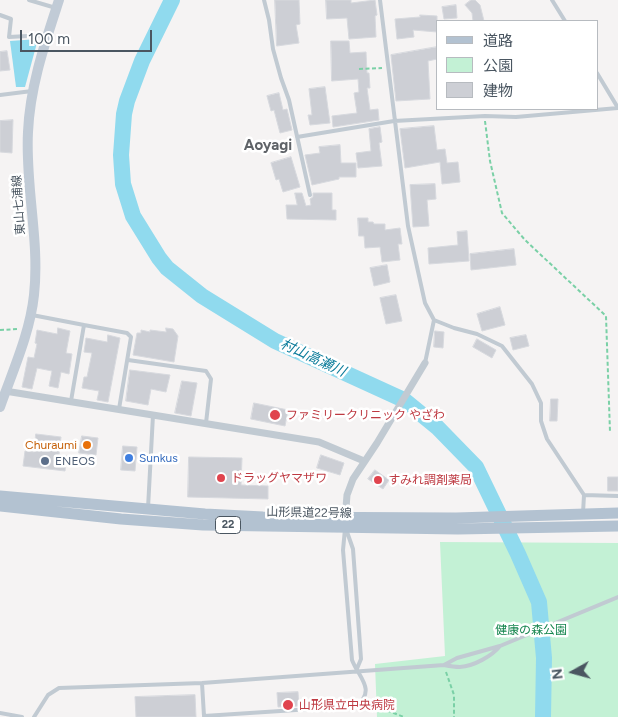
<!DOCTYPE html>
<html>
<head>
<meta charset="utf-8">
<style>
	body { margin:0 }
	#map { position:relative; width:618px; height:717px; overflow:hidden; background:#f5f3f3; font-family:Figtree,"Noto Sans JP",sans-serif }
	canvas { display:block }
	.legend { position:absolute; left:436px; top:20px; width:162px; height:90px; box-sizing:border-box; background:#fff; border:1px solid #b7bbc0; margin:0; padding:6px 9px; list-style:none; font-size:15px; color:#4a5661 }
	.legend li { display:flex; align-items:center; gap:10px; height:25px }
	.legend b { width:25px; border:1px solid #b7bbc0 }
	.north { position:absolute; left:548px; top:647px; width:50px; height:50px; -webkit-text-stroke:4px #fff; paint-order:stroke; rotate:263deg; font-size:14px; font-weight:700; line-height:20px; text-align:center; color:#4a5661 }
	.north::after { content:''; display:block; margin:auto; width:18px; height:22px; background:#4a5661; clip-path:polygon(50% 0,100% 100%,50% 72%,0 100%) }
	.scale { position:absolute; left:20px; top:30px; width:132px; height:22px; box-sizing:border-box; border:2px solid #4a5661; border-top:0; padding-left:6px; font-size:15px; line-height:18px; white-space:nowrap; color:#4a5661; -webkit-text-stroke:4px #fff; paint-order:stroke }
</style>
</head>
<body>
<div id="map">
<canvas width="618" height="717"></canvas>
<ul class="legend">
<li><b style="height:6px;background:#b3c2d1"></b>道路</li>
<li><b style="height:14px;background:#c3f1d5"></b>公園</li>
<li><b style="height:14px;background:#cdcfd5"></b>建物</li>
</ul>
<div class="north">N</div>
<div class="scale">100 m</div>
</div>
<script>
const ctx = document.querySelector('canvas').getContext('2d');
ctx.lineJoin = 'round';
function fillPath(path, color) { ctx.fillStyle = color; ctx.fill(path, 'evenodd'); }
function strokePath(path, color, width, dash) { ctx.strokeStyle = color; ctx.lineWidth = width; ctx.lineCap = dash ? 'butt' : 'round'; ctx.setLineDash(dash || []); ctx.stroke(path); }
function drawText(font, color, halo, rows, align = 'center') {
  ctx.font = font + ' Figtree,"Noto Sans JP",sans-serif'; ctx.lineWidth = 5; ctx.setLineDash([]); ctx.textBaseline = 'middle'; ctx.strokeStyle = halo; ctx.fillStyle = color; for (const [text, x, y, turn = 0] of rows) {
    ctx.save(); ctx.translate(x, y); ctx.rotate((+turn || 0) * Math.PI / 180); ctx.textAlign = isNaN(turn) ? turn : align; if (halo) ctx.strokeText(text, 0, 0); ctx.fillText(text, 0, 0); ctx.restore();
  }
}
const green = new Path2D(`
	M440,542L618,543V717H377L375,664L445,656Z`);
const water = new Path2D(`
	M38,39L25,87H16L10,41Z`);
const river = new Path2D(`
	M172,0L142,61L127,101L124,114L121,155L123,184L133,216L159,258L167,268L202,296L275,341L404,400L437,427L476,467L518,554L539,602L544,658L543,717`);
const building = new Path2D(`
	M275,0H299L300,24L296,25L299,43L277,46Z
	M326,0H351V3L375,0L377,15L375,16L376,37L349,39L347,18L327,19Z
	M471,0H475L480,5L484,21H473L472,13L465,5Z
	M456,5L457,18L444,19L442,7Z
	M420,15L437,16V32L413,30L414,37L397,39L395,19L420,17Z
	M331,41H349L350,53L366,52L367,73H369L370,88H367L370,110L378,109L379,120L333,127L332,116L357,113L354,93L359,92L358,79L332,81Z
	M437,47V59L428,61L430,99L396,101L391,55Z
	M7,51L10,70L0,71V52Z
	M325,87L330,123L310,125L308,115H312L309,89Z
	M279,93L283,110L287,109L292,130L280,133L274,110L271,111L267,96Z
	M13,120L12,153L0,152V121Z
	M434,126L437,150L445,149L447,163L458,162L460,182L442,184L440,162L405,168L400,129Z
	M380,127L382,142L379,143L382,166L358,168L356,153L371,151L369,129Z
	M340,145L341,163H356V177H339V179L312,185L305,155L320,153L319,147Z
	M291,157L300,187L283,192L279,179L276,180L271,163Z
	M435,184L436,199L427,200L429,226L413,227L410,185Z
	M295,193H302L306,206L311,205L310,199L313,197V193H332V210H336V220L287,219L286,205H297Z
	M358,218H368V222H373L374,224H385V230L400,228L402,244H398L400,260L382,262L380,247L365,248L364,236H359Z
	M467,231L469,261L429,264L428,248L458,245L457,232Z
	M514,249L516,265L471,270L470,254Z
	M387,265L390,282L374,286L370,268Z
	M396,295L402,321L386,324L380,298Z
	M500,307L505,325L482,331L477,314Z
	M58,328L70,331L66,353L72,354L69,374L61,372L58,388L49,386L52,371L37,368L32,389L22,387L28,357L34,358L37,344L35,343L37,330L57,334Z
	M166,328L173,329L178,336L174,362L133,355L137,333H141V330L150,332V330L166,332Z
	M435,331L444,332L443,348L434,347Z
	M108,335L120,338L108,402L97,400L99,391L82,388L84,377H87L92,353L84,352L86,338L107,342Z
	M526,335L529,346L513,350L510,338Z
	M477,339L496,350L492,358L473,347Z
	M130,370L170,375L166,392L151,389L148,405L126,401Z
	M182,381L197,383L191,416L175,413Z
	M551,399H558L557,421H550Z
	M254,403L288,410L285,426L251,419Z
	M36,434L61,437L59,455L67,456L65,471L23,466L25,451L34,452Z
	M82,436L98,438L96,455L79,453Z
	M123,446L137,447L135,471L121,470Z
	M321,455L344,463L340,475L317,468Z
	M189,457L242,458L241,485L268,486V499L188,497Z
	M375,470L389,480L383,489L368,479Z
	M608,477H618V491H608Z
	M298,692L299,706L278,707L277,693Z
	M195,695L196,717H136L135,697Z`);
const path = new Path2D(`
	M359,69L382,68
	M485,121L490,161L502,213L525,240L606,316L610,432
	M0,330L18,329
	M446,672L454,695V717
	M381,708L404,717`);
const service = new Path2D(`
	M29,0L56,8
	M264,0L269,20L273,49L281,78L289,100L310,195
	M380,0L408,226L425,303L434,320L425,363
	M552,0L565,21
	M0,15L11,19L9,37L46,35
	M597,73L618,108
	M0,95L32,91
	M297,137L394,121L485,116L516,117L618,108
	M32,315L84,325L71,401
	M434,320L454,328L477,334L502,346L532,384L541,403V421L547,439L584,495L583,513
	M84,325L127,333L131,337L119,409
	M128,360L206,371L211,379L206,423
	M584,495L618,496
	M148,508L153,415
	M346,529L353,549L361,659L356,671
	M444,665L457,658L500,646L618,597
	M202,683L204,716L357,706C376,689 359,678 352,660L343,550L345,529
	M0,713L22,717
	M34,717L48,695L59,688L202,683L444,665C449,666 455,667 460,667C474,666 492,656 500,646`);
const minor = new Path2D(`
	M5,391L319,442L364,461
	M345,520L347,495L353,479L377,443L425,363`);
const secondary = new Path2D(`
	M0,407C13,370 30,333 34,295C40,241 25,186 28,132C30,86 45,43 59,0`);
const primary = new Path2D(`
	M0,496L205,514L263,517L456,518L618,513
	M0,506L121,519L203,525L458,529L618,526`);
const markers = [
	[275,415,6,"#e0444e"],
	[87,445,5,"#e8710a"],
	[129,458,5,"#3f7fe0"],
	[45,461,5,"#5c6f8a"],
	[221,478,5,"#e0444e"],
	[378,480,5,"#e0444e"],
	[288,705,6,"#e0444e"]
];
const shields = [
	[228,525,25]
];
const shieldNames = [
	["22",228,525]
];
const streetNames = [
	["東山七浦線",19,205,-94],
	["山形県道22号線",309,513,1]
];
const healthNames = [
	["ファミリークリニック やざわ",286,415],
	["ドラッグヤマザワ",231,478],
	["すみれ調剤薬局",388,480],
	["山形県立中央病院",299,705]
];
const foodNames = [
	["Churaumi",77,445]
];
const shopNames = [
	["Sunkus",139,458]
];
const serviceNames = [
	["ENEOS",55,461]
];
const parkNames = [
	["健康の森公園",531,630]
];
const waterNames = [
	["村山高瀬川",313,358,25]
];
const quarterNames = [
	["Aoyagi",268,146]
];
fillPath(green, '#c3f1d5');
fillPath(water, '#90daee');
strokePath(river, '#90daee', 16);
fillPath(building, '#cdcfd5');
strokePath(building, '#d7d9de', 1);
strokePath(path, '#7ad0a6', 2, [4, 2.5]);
strokePath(service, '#c1cad2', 4);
strokePath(minor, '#c1cad2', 7);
strokePath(secondary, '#c1cbd6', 10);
strokePath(primary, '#b3c2d1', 11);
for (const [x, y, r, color] of markers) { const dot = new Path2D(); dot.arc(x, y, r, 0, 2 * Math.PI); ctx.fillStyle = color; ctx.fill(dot); strokePath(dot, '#fff', 2); }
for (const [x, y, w] of shields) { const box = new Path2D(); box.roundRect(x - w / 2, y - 8.5, w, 17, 4); ctx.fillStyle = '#fff'; ctx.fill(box); strokePath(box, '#4a5661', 1); }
drawText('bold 11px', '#4a5661', null, shieldNames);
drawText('12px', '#4a5661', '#fff', streetNames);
drawText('12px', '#be3a42', '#fff', healthNames, 'left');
drawText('12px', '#c56008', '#fff', foodNames, 'right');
drawText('12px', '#366cbe', '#fff', shopNames, 'left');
drawText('12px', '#4e5e75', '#fff', serviceNames, 'left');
drawText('12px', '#17864f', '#fff', parkNames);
drawText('italic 14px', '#0c7c9b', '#fff', waterNames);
drawText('bold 15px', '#5f6368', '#fff', quarterNames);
</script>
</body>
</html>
